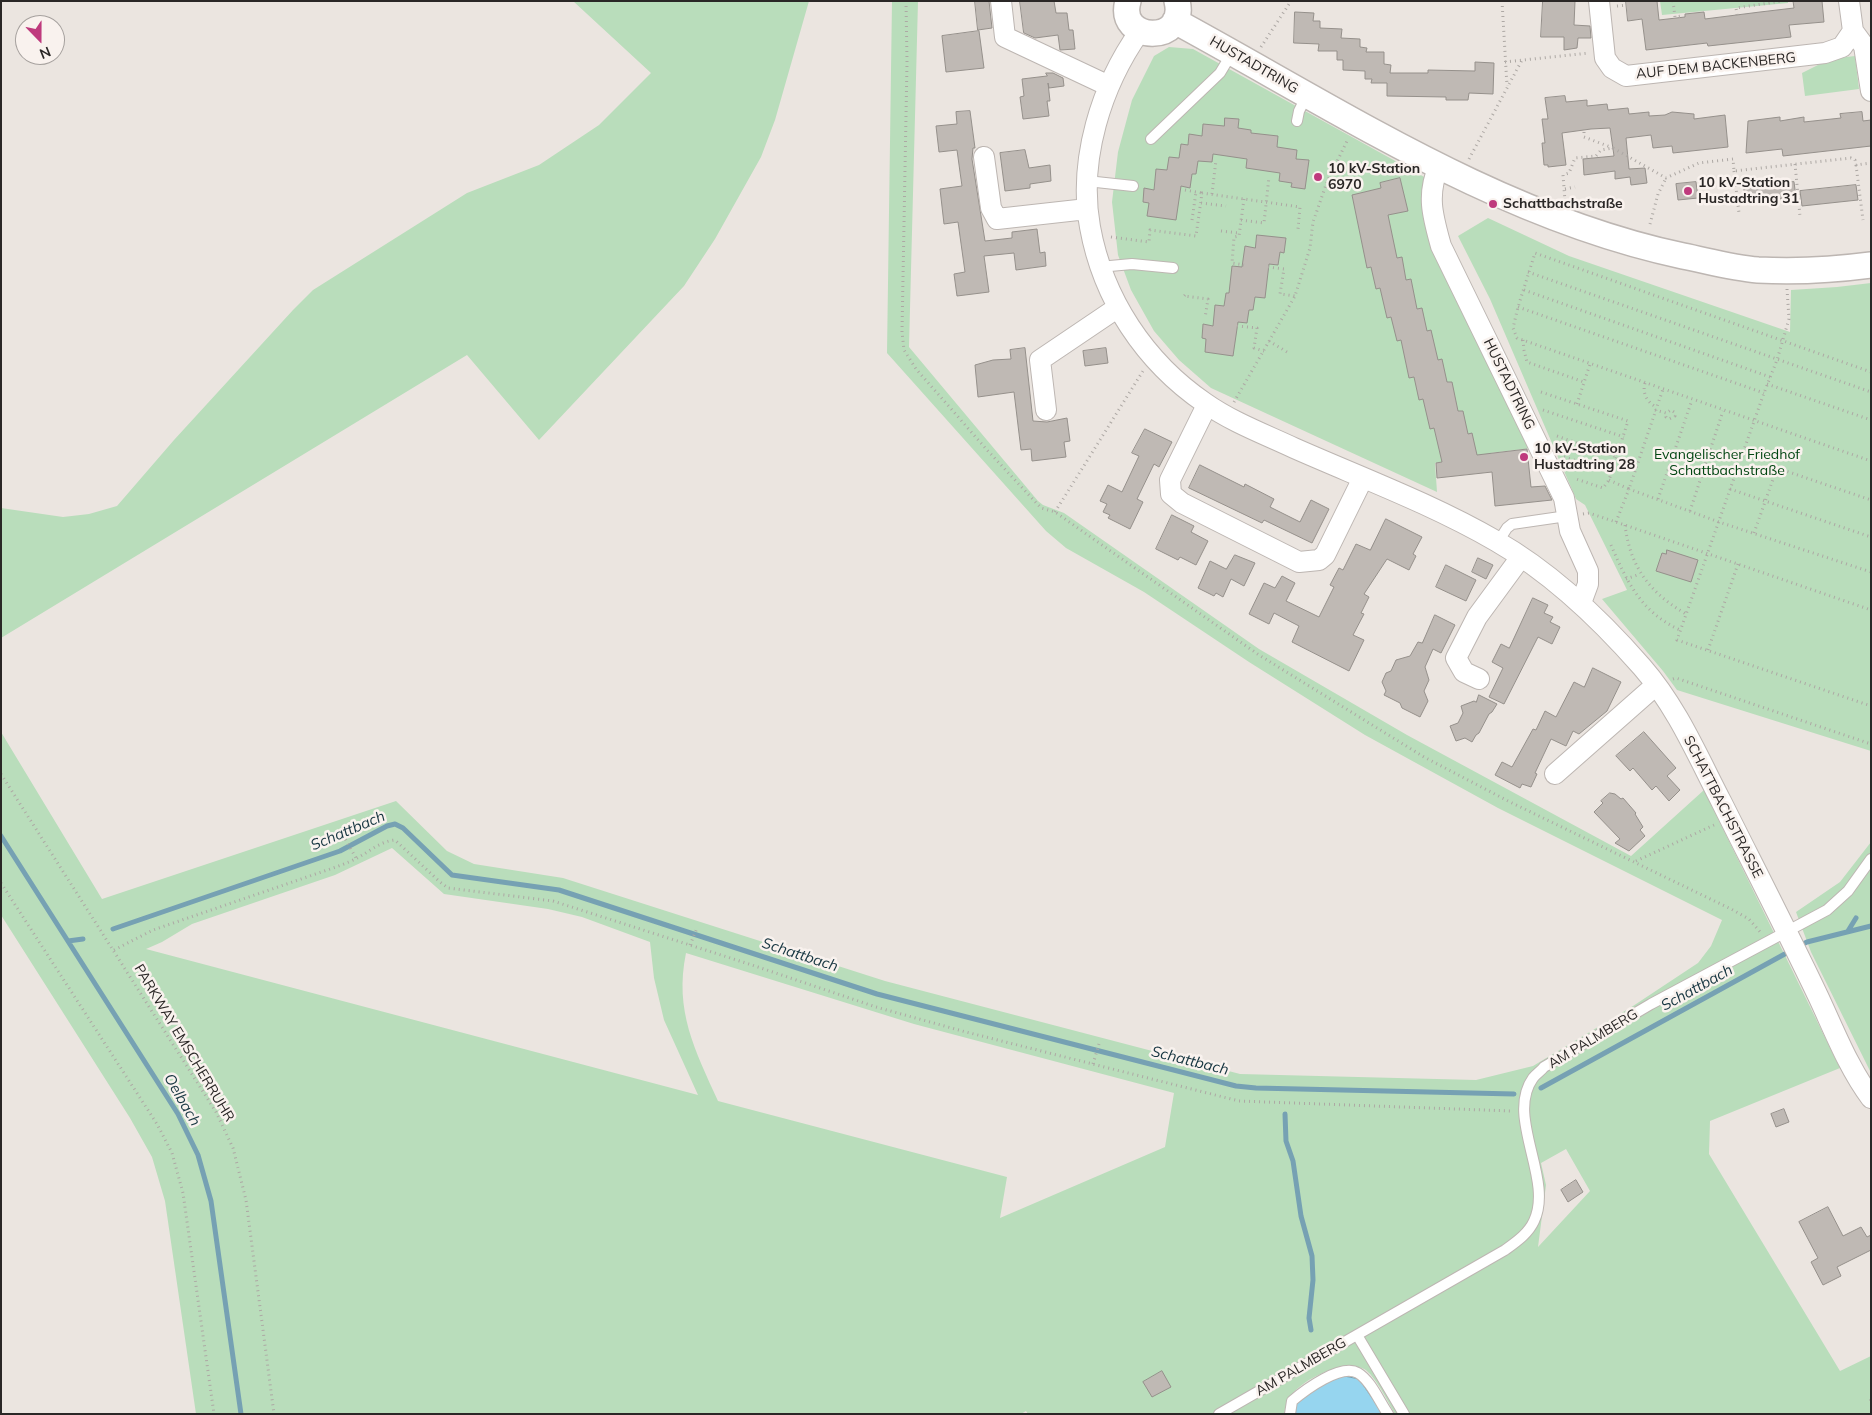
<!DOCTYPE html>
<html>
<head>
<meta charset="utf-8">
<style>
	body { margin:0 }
	#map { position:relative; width:1872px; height:1415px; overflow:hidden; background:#ebe5e0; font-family:Mulish,sans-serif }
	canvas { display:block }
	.frame { position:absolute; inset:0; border:2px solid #2a2726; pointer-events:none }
	.north { position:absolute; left:15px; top:15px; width:50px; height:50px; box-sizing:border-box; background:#f9f2ee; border:1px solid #a6a19e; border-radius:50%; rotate:158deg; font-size:14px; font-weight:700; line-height:20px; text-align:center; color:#2a2726 }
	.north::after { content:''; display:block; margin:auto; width:18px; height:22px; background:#bf3a7d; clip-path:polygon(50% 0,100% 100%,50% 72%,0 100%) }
</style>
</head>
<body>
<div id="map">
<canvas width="1872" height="1415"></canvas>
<div class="frame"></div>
<div class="north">N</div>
</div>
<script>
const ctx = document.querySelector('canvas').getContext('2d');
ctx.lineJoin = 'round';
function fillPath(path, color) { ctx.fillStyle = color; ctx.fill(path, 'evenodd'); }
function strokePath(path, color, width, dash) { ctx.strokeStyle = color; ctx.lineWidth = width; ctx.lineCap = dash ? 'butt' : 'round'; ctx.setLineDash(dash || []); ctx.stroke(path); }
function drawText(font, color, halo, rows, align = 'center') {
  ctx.font = font + ' Mulish,sans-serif'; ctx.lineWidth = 5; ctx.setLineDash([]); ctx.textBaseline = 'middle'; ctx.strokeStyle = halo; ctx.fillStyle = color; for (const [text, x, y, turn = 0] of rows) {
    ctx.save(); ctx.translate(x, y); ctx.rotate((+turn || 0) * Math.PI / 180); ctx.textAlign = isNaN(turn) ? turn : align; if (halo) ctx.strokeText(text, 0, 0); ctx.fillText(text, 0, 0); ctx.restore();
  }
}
const green = new Path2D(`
	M573,1H809L775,120L761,157L715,239L684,286L539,440L467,355L1,638V508L63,517L89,514L117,506L174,440L293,310L313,290L467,193L539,165L599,125L651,73Z
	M892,1H918L909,347L1038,501L1043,505L1064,513L1259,649L1407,735L1631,856L1704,790L1840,1068L1710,1121L1709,1154L1840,1371L1871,1356V1414H1395C1388,1402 1375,1375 1364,1369C1343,1358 1295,1382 1287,1402C1285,1406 1285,1410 1284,1414H1028L1026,1411L1021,1414H196L165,1201L152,1157L130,1118L1,915V732L102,899L396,801L447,851L474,864L563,878L885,981L1240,1074L1476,1080L1533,1066L1633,1006L1698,963L1711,946L1722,920L1498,808L1365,735L1249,662L1144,592L1066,548L1046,531L887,353ZM392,848L444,894L548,909L582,917L650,942L654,978L664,1020L698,1095L146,949L162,942L192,924L335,875ZM686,953L914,1024L1174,1093L1165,1147L1000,1218L1007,1177L718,1101C695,1050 674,1011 686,953ZM1566,1149L1590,1191L1538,1247L1546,1185L1541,1163Z
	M1660,1H1788V3L1662,15Z
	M1169,47L1193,49L1426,178V212L1532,448L1491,453V457L1435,463L1437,492L1211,388L1179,360L1154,331L1131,290L1118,255L1112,202L1118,152L1132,100L1154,56Z
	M1855,56L1859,89L1805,96L1802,73L1830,59Z
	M1488,218L1569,256L1790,332L1791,290L1837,287L1871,283V751L1677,690L1663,671L1602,599L1627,590L1585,505L1576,499L1490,299L1458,236Z
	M1871,842V1073L1811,952L1796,912L1840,882Z`);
const water = new Path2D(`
	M1344,1376L1359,1379L1383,1414H1295C1295,1411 1294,1408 1295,1405C1301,1393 1331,1380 1344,1376Z`);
const stream = new Path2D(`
	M1,836L178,1114L198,1155L211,1201L241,1414
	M113,929L340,851L387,826L395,824L403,828L452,875L559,890L877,994L1236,1086L1256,1088L1514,1094
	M1848,931L1856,918
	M68,941L83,939
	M1799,946L1807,942L1871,926
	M1541,1088L1792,950
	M1285,1114L1286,1141L1293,1161L1301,1216L1312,1256L1313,1280L1309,1318L1311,1330`);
const building = new Path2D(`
	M975,1H989L992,28L978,30Z
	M1020,1H1054L1056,13H1067L1069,30H1073L1075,49L1060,50L1058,35L1035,38L1024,33Z
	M1543,1H1575L1574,25L1590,26L1591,38H1578L1577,48L1564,50V37H1541Z
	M1626,1H1657L1659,20L1685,17V14L1704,12L1705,19L1760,12L1794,8L1793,1H1822L1824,22L1789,25L1791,37L1708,46L1707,43L1646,50L1642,19L1628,21Z
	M1295,12L1314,13L1313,21H1320V28L1342,29L1341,38L1360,39V47L1367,48L1366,52H1384V64L1391,65L1390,73H1428V70L1475,71V62L1494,63L1493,94L1469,93L1468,100H1446V97L1387,96V83H1371L1372,79H1365V71L1343,70V60H1337V51H1318L1319,44L1294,43Z
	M979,31L984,68L946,72L942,36Z
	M1046,73H1053L1063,78L1064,86L1049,88L1048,83L1050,101H1047L1049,116L1023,119L1020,97L1024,96L1022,79L1047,76Z
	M1565,96L1566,102L1587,100V106L1607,104L1608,110L1628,108L1629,114L1649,112V116L1665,115L1672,112L1694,114V119L1725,115L1728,147L1673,153L1672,146L1653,148L1651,135L1626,138L1629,169L1645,168L1647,183L1631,185L1630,177L1615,179V171L1584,175L1583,159L1614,156L1610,128L1591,129L1562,133L1566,165L1548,167V165H1544L1542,143H1545L1542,119H1548L1545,98Z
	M970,111L975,148H973L972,159L985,241L1012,238V232L1037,229L1040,253L1045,252L1046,266L1016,270L1014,253L984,256L989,292L957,296L954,274L965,272L958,222L944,224L940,189L962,186L960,172L957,150L939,152L936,126L957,124L956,112Z
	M1862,112L1863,121L1871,120V146L1783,156L1782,149L1746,153L1748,121L1780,117V121L1804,117V122L1841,118L1840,114Z
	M1225,118L1239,119L1238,128L1251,130V133L1278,136L1277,147L1297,150L1296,159L1309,160L1305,189L1291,187L1292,183L1279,181L1280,173L1246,168L1247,159L1213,154L1212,162L1198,161L1196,174H1192L1190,188L1181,186L1176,220L1147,216L1149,203L1143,202L1144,188L1154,190L1156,169L1167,170L1169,157L1179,158L1181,144L1188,145L1189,134L1202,136L1203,124L1224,126Z
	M1025,150L1029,168L1050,165L1051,181L1030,184V188L1005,191L1000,153Z
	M1400,178L1408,211L1388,215L1397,258L1402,257L1406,280L1411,279L1417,309L1422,308L1427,331L1431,330L1438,360L1442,359L1447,382H1452L1458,411H1463L1468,434L1472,433L1477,455L1527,449L1531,487L1545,486L1552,500L1495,506L1492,472L1437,478L1436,463L1442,462L1434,428L1430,429L1423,399L1419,400L1414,377L1409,378L1401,340L1397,341L1391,317L1387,318L1380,288L1376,289L1371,267L1367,268L1352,195L1381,188L1380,183Z
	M1696,182L1698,198L1678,200L1676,184Z
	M1794,182L1796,197L1744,203V187Z
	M1856,185L1858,200L1802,206L1800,191Z
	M1257,235L1286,238L1284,253L1280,252L1278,265L1269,264L1265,298L1255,297L1253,310H1249L1247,323L1238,322L1233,356L1205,352L1206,339L1202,338L1203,324L1213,326L1215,305L1224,306L1226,293H1229L1232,266L1242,267L1245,246L1255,248Z
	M1025,348L1033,421L1047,422L1067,418L1070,441L1064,442L1066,457L1032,461L1031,449L1021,450L1014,392L978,397L975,365L993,360L1011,359L1010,350Z
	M1106,348L1108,363L1085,366L1083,351Z
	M1145,429L1172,442L1159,467L1154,464L1137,499L1143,502L1130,529L1108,518L1110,515L1103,512L1107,504L1100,501L1108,485L1122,492L1139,456L1132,453Z
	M1200,465L1244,487L1245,484L1274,499L1270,507L1300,522L1311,500L1329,509L1312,543L1264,520L1262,523L1189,488Z
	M1172,515L1194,526L1191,532L1208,541L1196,565L1180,557L1178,560L1156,549Z
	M1386,519L1422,537L1413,554L1416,556L1409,570L1387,559L1364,594L1369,597L1361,613L1364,614L1353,635L1364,640L1349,671L1292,642L1299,626L1274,613L1269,624L1249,614L1264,583L1275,588L1282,576L1295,583L1286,601L1319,617L1334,587L1330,585L1339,568L1343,570L1356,544L1370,550Z
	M1667,550L1698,560L1691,582L1656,571L1662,553L1666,554Z
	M1235,555L1255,563L1244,586L1231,579L1223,597L1216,593L1214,596L1198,588L1210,561L1226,569Z
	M1478,558L1493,565L1486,579L1472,572Z
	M1446,565L1476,580L1466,601L1436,587Z
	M1533,598L1548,605L1544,613L1553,617L1550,622L1560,627L1552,644L1538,637L1504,704L1489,697L1503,668L1492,662L1501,644L1509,648Z
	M1435,615L1455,625L1441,653L1433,649L1425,667L1429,680L1424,691L1428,701L1420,717L1402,708L1400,703L1384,695L1386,691L1382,682L1386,673L1391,671L1396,660L1410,656L1418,642L1422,643Z
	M1593,668L1621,682L1607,711L1579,734L1573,731L1566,746L1551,739L1535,773L1537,774L1531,787L1522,784L1520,788L1495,775L1502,762L1512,767L1533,729L1536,730L1545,711L1556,717L1574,682L1584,687Z
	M1479,695L1497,704L1492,712L1489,714L1479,733L1476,735L1472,742L1465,738L1456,741L1450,726L1458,723L1463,713L1461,706L1474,701L1476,702Z
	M1644,732L1676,768L1667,776L1680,790L1669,801L1656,786L1652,790L1633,768L1630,771L1616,756Z
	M1610,793L1615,794L1621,799L1623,798L1636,813L1635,814L1643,827L1640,830L1645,836L1629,851L1615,843L1620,839L1594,812L1603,803L1601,801Z
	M1784,1109L1789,1122L1776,1127L1771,1114Z
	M1576,1180L1583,1192L1568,1202L1561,1190Z
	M1828,1207L1843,1236L1861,1227L1867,1237L1871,1235V1250L1837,1267L1841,1276L1823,1285L1811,1262L1818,1258L1799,1222Z
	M1162,1371L1171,1387L1152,1397L1143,1382Z`);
const path = new Path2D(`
	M906,1L907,62L902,332L904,350L916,369L988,451L1041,508L1055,512L1259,655L1424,757L1510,802L1731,909L1749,919L1761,933
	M1502,1L1507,86
	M1673,1L1675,17L1681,16L1682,18
	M1617,6L1627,5
	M1737,15L1736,8L1782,1
	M1261,47L1291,1
	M1505,62L1589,53
	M1584,132V137L1613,148
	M1469,159L1522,60
	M1795,164L1800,216
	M1856,165L1863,220
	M1734,171L1739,213
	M1565,189L1575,187
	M1185,190L1202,193
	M1212,194L1216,160
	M1244,199L1239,236L1234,237L1232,263L1244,265
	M1565,201L1563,175L1569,173L1575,158L1596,156L1601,150L1613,148L1666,178L1699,163L1733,159L1734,171L1851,158L1855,160L1856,165L1871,163
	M1201,203L1226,206
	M1192,220L1196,192
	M1241,220L1264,223L1269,177
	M1650,224L1658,194L1666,178
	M1221,231L1239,233
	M1111,237L1149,242L1150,230L1196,236L1202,193L1300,207L1298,229
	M1268,267L1284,269L1280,294L1295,296
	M1528,272L1871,392
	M1787,289L1789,319L1777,360L1764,393L1677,640L1871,706
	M1524,290L1770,377
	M1185,295L1184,296L1208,299L1205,318
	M1518,307L1764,393
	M1237,326L1257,328L1254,348L1264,351
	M1523,340L1524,350L1527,362L1584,382
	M1269,341L1287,352
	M1871,372L1535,253L1518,307L1513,328L1517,338L1871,461
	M1645,383C1642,393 1647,402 1656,407
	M1767,384L1871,420
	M1541,392L1628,421L1609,480L1603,488L1576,479
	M1234,402L1295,296L1310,248L1313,222L1327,182L1348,139
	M1577,404L1590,364
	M1543,410L1624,437
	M1655,410L1666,413V417L1669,419L1675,416L1674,412L1671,410L1666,413
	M1557,436L1617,457
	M1564,457L1612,472
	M1609,480L1629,489L1663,389
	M1730,489L1871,537
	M1658,499L1692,400
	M1690,511L1723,411
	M1055,512L1143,371
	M1583,514L1589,513L1616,522L1871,610
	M1616,522L1629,489L1719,522L1871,572
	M1625,525C1630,567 1650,593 1686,614
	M1754,533L1777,468L1871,500
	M1611,545C1627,582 1641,612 1680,630
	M1626,579L1640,574
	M1708,650L1738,564
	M1673,679L1676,678L1871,744
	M1,774L216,1112L233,1148L246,1200L274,1414
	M343,835L356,858
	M1636,861L1714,825
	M1,883L157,1124L172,1153L183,1193L214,1414
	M690,945L697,928
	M114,950L153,930L336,867C344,864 352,861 359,857C370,851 381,841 395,840L440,882L448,888L553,901L752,965L876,1007L966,1032L1239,1101L1511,1111
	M1093,1064L1099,1044
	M1870,1399L1871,1400`);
const service = new Path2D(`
	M1297,121L1299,111L1307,95
	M1151,139L1220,73L1232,53
	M1087,181L1133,186
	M1099,267L1132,264L1173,268
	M1498,542L1507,528L1512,524L1567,516
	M1357,1335L1404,1414
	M1219,1414L1505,1250C1516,1242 1528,1234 1534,1221C1554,1179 1505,1117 1533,1078C1536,1074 1541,1071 1544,1067L1651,1004L1827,910L1848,891L1871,859
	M1290,1414L1292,1401C1305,1390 1341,1363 1358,1373C1371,1381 1379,1401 1388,1414`);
const minor = new Path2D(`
	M1001,1L1005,37L1109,86
	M1599,1L1605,58L1612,68L1626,76L1825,53L1842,47L1853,31L1849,1
	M1140,31C1101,86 1078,160 1090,227C1103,299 1145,362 1205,403C1232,422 1264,434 1294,448C1362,478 1432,504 1496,541C1552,573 1600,619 1642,667C1677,707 1698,757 1722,803C1754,867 1787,931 1818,996C1834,1030 1848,1067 1871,1098
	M1853,31L1864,46L1871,91
	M984,157L991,208L997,219L1087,209
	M1439,166C1426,195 1433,217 1441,246L1564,498L1570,531L1588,571V584L1581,603
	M1207,405L1170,480L1171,494L1182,503L1299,562L1319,560L1325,555L1363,478
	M1046,410L1040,360L1117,308
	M1479,679L1464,672L1456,658L1477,617L1521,557
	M1555,774L1656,685`);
const tertiary = new Path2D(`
	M1128,1C1116,43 1188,45 1177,1
	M1175,21C1339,110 1499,217 1683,256C1708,261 1733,268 1758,270C1796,272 1833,270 1871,265`);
const markers = [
	[1318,177,5,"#bf3a7d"],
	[1688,191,5,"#bf3a7d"],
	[1493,204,5,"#bf3a7d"],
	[1524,457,5,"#bf3a7d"]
];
const streetNames = [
	["HUSTADTRING",1254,65,30],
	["AUF DEM BACKENBERG",1716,66,-6],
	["HUSTADTRING",1509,384,64],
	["SCHATTBACHSTRASSE",1723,807,63],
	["AM PALMBERG",1593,1039,-31],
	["PARKWAY EMSCHERRUHR",184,1043,59],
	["AM PALMBERG",1301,1367,-30]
];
const poiNames = [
	["10 kV-Station",1328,169],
	["6970",1328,185],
	["10 kV-Station",1698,183],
	["Hustadtring 31",1698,199],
	["Schattbachstraße",1503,204],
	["10 kV-Station",1534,449],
	["Hustadtring 28",1534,465]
];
const parkNames = [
	["Evangelischer Friedhof",1727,455],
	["Schattbachstraße",1727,471]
];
const waterNames = [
	["Schattbach",348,831,-23],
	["Schattbach",800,955,18],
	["Schattbach",1697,988,-29],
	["Schattbach",1190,1061,14],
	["Oelbach",182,1100,60]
];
fillPath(green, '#b9ddbb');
fillPath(water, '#96d5ef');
strokePath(water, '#76a1b3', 1);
strokePath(stream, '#76a1b3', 5);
fillPath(building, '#bfb9b4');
strokePath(building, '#95908b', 1);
strokePath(service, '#bdb6b2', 12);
strokePath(minor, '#bdb6b2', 22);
strokePath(tertiary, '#bdb6b2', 28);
strokePath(path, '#ada8a4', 3, [1, 4]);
strokePath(service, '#fff', 10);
strokePath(minor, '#fff', 20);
strokePath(tertiary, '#fff', 25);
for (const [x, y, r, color] of markers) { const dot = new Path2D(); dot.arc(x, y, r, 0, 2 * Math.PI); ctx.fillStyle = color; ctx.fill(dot); strokePath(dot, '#f9f2ee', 2); }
drawText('14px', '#2a2726', '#f9f2ee', streetNames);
drawText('bold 14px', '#2a2726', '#f9f2ee', poiNames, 'left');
drawText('14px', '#004511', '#f9f2ee', parkNames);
drawText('italic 15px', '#173641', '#f9f2ee', waterNames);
</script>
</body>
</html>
